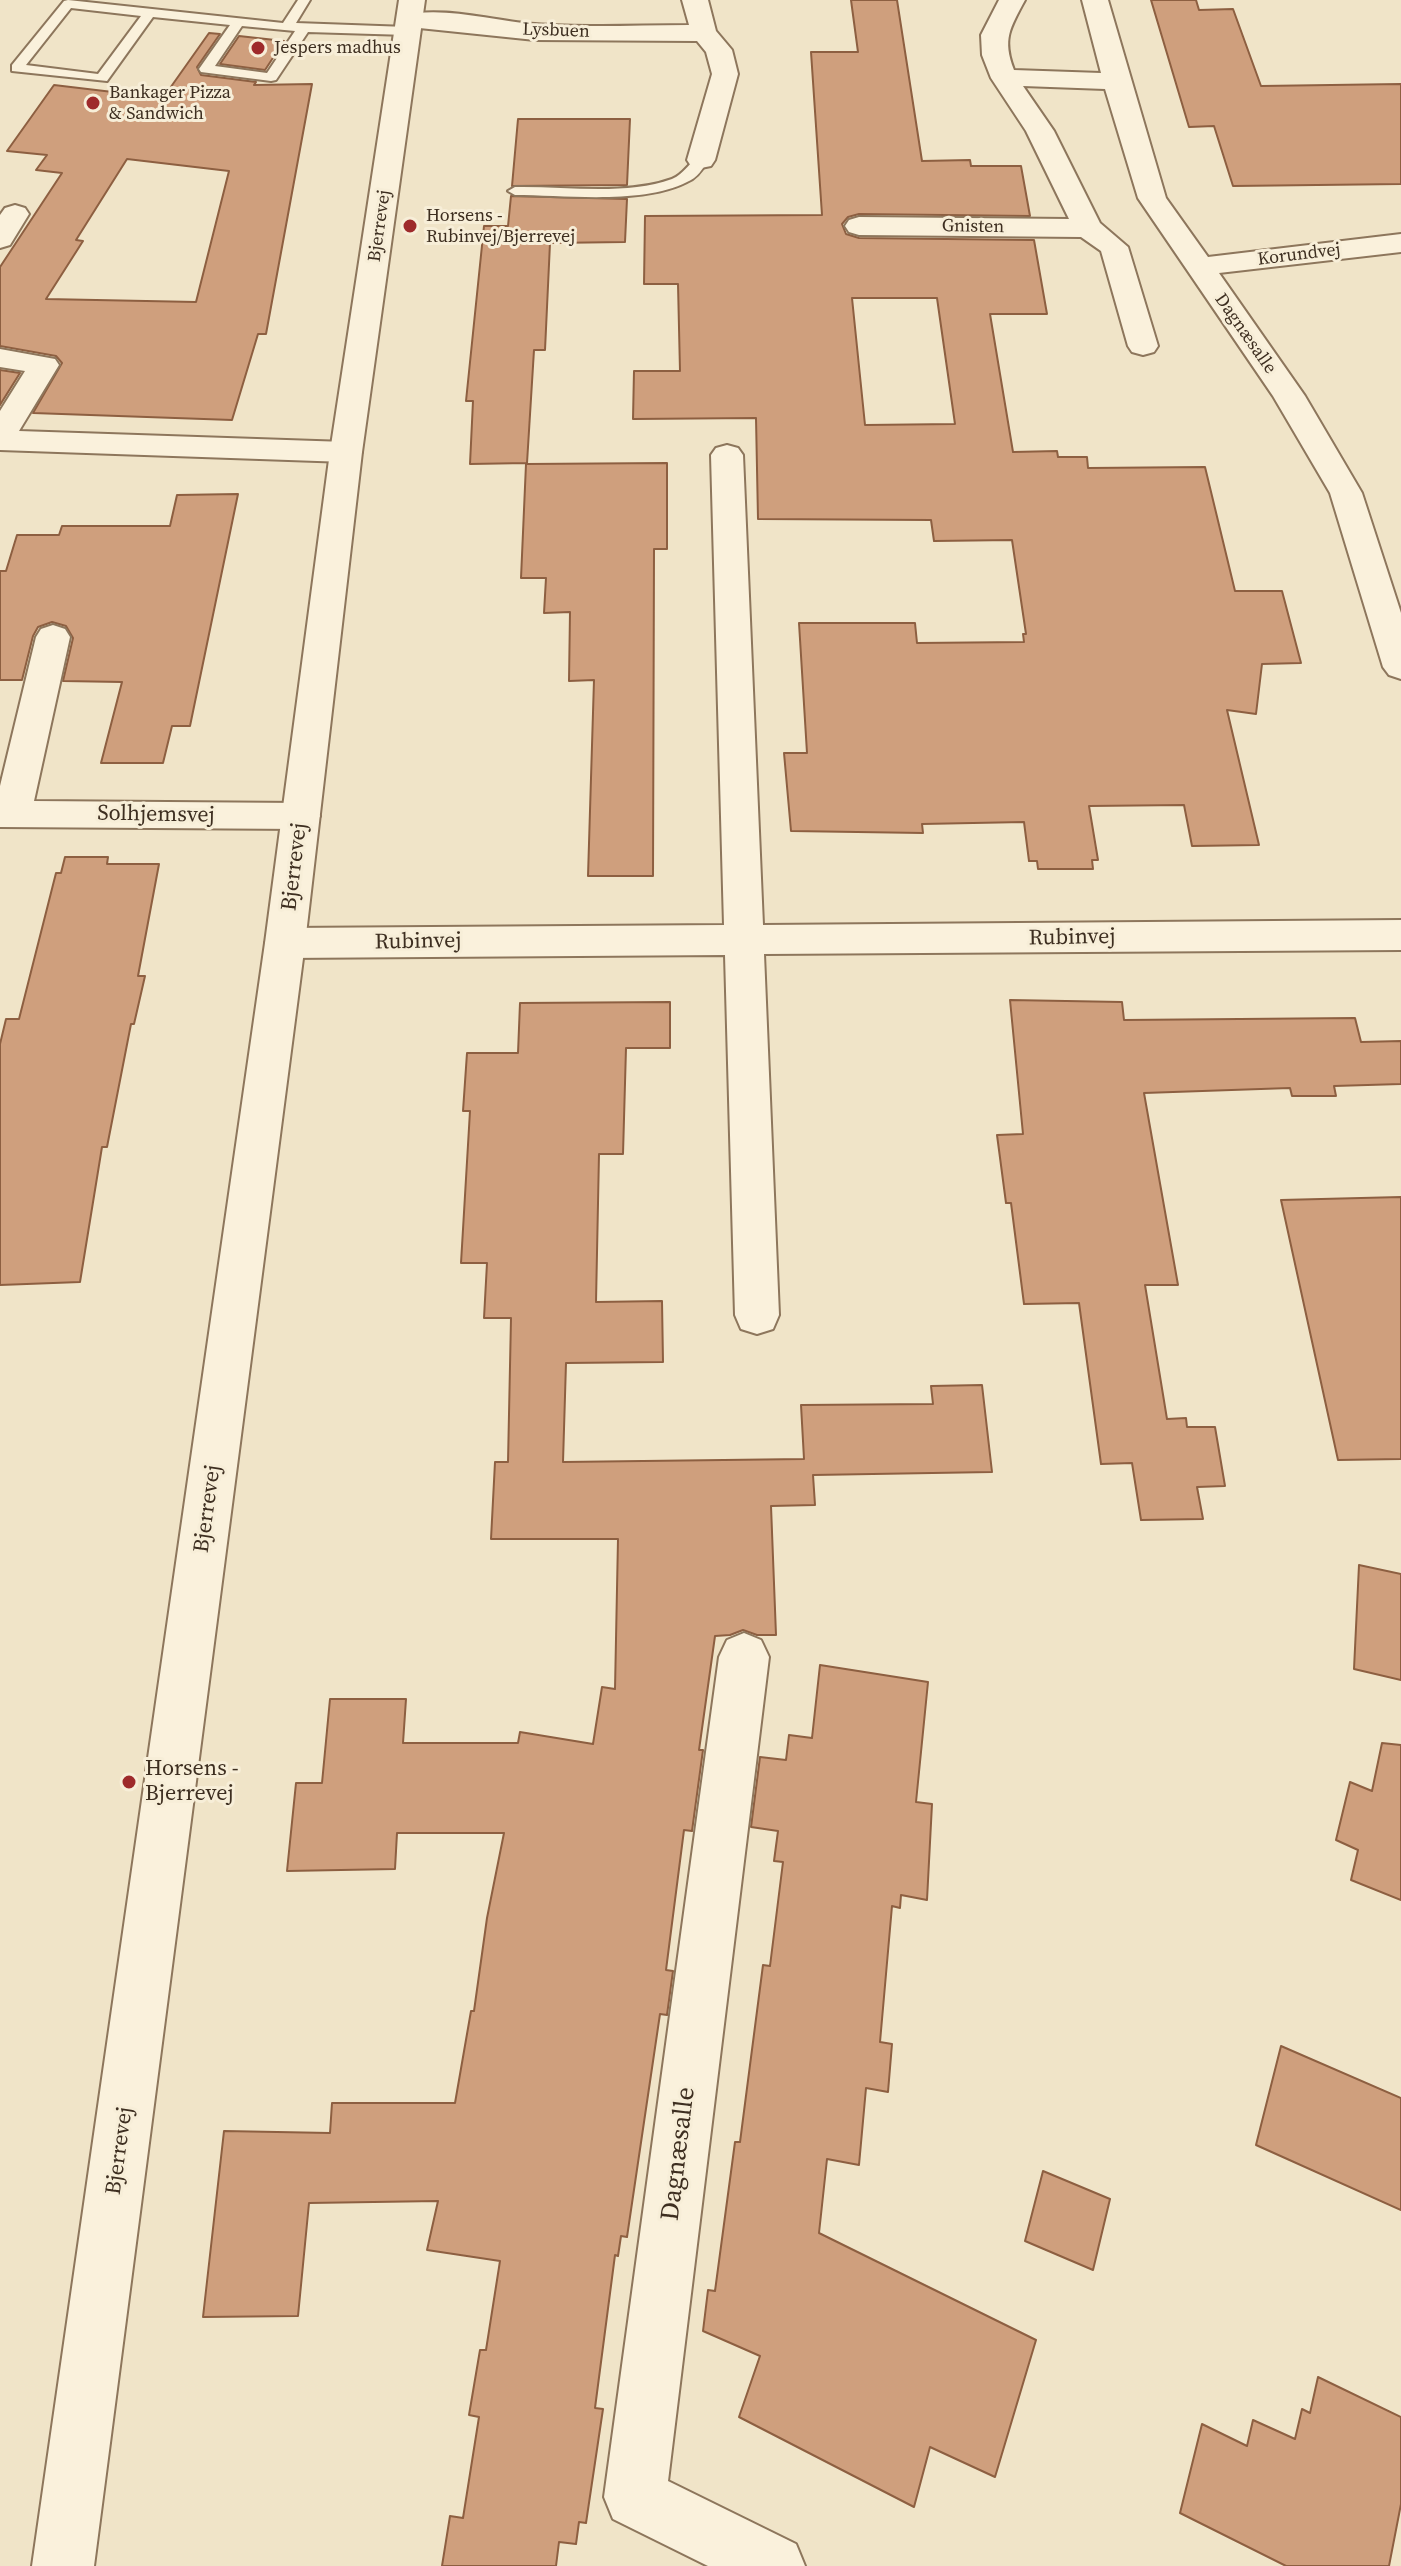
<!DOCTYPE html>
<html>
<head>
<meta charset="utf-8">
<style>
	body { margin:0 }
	canvas { display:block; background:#f0e4c8 }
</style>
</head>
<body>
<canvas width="1401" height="2566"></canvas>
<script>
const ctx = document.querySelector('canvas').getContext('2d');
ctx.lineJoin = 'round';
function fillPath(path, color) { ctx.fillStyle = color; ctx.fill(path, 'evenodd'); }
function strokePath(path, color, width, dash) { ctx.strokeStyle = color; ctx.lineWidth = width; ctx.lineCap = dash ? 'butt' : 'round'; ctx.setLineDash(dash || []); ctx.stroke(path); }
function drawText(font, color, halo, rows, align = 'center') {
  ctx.font = font + ' "Source Serif 4",serif'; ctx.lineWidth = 6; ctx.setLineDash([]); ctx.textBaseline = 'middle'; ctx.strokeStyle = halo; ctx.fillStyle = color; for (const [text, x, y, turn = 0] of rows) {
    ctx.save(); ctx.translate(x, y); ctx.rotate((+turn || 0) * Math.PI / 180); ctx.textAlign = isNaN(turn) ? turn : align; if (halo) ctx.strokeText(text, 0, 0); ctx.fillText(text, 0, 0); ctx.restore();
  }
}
const building = new Path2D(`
	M851,0H897L922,161L970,160L971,166H1021L1030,216L859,214L848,217L842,224L846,234L859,238L1034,240L1047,314H990L1013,452L1057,451L1058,457H1087L1088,468L1205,467L1235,591H1282L1301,663L1262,664L1256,714L1227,710L1259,845L1192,846L1184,805L1089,806L1098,860H1092L1093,869H1038L1037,861H1029L1024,822L922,824L923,833L791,831L784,753H807L799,623H915L917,643L1024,642L1023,634H1026L1012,540L934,541L931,520L758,519L756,418L633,419L634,371H680L678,284H644L645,216L822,215L811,52H858ZM852,298H937L955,424L865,425Z
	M1151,0H1196L1199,10L1233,9L1261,86L1401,84V184L1233,186L1214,126L1189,127Z
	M209,33L220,34L197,67L201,75L256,82L254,85L312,84L266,334H258L232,420L33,413L62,363L56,356L0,346V267L62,173L36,170L47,155L7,151L54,85L163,98ZM127,159L229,171L196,302L46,299L83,241L76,240Z
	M239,36L284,41L265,70L220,64Z
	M518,119H630L627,185L512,186Z
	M511,196L627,199L625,242L550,243L545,350H534L527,463L470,464L473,401H466L484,226H508Z
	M0,370L20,373L0,405Z
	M667,463V549H654L653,876H588L594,680L569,681L570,612L544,613L546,578H521L526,464Z
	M238,494L190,726H172L163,763H101L122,682L63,681L73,638L66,626L52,622L38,627L33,636L22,680H0V571H6L17,535H59L62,526H170L177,495Z
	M65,857H108L107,864H159L138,976H145L134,1024H131L107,1147H102L80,1282L0,1285V1044L6,1019H19L56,873H61Z
	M1010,1000L1122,1002L1124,1020L1355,1018L1361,1042L1401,1041V1084L1334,1086L1336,1096H1292L1290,1088L1144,1093L1178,1285H1145L1167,1419L1186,1418L1187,1427H1215L1225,1486L1197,1487L1203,1519L1141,1520L1132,1463L1101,1464L1079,1303L1024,1304L1011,1203H1006L997,1135L1023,1134Z
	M670,1002V1048H626L623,1154H599L596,1302L662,1301L663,1362L566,1363L563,1462L804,1459L801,1405L933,1404L931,1386L982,1385L992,1472L813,1475L815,1505L771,1506L776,1635H757L743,1630L730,1635L715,1636L699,1750H703L692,1831L684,1830L666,1970L673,1971L667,2015L660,2014L627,2237L621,2236L618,2256L615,2255L595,2408L603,2409L586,2523L579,2522L576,2544L559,2542L556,2566H442L450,2516L463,2518L479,2417L469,2415L480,2350H486L500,2261L427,2250L438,2201L309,2203L298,2316L203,2317L224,2131L330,2133L332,2103H455L471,2011H474L487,1918L504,1833H397L395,1869L287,1871L296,1783H322L330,1699H406L403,1743H518L520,1732L593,1744L602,1687L615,1689L618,1539H491L495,1462H508L511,1318H484L487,1263H461L470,1111H463L467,1053H518L520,1003Z
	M1401,1197V1459L1338,1460L1281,1200Z
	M1359,1565L1401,1574V1680L1354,1669Z
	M820,1665L928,1682L916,1802L932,1804L927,1900L901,1895L900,1908L892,1906L880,2042L892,2044L888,2092L866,2088L859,2165L827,2159L819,2233L1036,2340L995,2477L930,2447L914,2507L739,2417L760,2356L703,2331L708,2290L715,2291L735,2142H740L763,1965L770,1966L783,1862L774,1861L778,1831L751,1827L760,1757L786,1760L789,1735L812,1738Z
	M1382,1743L1401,1745V1900L1351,1880L1358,1850L1336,1840L1350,1782L1372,1791Z
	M1281,2046L1401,2098V2210L1256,2145Z
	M1043,2171L1110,2199L1093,2270L1025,2241Z
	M1318,2377L1401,2417V2504L1389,2566H1286L1180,2513L1202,2424L1247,2446L1253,2420L1295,2439L1302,2409L1310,2413Z`);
const service = new Path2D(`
	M68,0L283,23L298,0H310L296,23L407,27L413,31L407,35L308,32L276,80L271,81L201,72L199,69L230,25L153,17L107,81L12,71V65L64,1ZM71,8L141,16L98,74L26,65ZM242,26L295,31L267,73L215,66Z
	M701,156L708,160C703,169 697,178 687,182C642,205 565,195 515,195L508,191L515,187C565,186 625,196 672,179C685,174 690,160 701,156Z`);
const minor = new Path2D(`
	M682,0H708L716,31L732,50L738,74L715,160L711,166L701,168L691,166L687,160L712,74L706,52L697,41L535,40L400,26L396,21L400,16C443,5 492,21 535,24C586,28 638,25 689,25Z
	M999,0H1025C1010,28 1002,39 1014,70L1101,73L1082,0H1108L1166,198L1208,257L1401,234V252L1219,273L1305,396L1362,493L1401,613V679L1389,675L1383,667L1330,493L1273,396L1138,198L1105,89L1023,86L1054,131L1100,223L1128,247L1158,346L1154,352L1143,355L1132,352L1128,346L1101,251L1081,237L859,235L849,232L845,226L849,220L859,217L1069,219L1026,131L991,78L982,55L981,35Z
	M15,205L25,208L29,214L10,245L0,248V215L5,208Z
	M0,349L55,359L59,365L19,431L346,442L357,445L362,452L357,459L346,462L0,450V411L25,371L0,367Z
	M727,445L738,448L743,455L763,925L1401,920V950L764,954L779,1315L773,1329L757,1334L741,1329L735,1315L725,955L285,958L271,954L265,943L271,932L285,928L724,925L711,455L716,448Z
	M53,625L65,629L70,637L34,801L301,803L314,806L320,816L314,826L301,829L0,827V786L36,637L41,629Z
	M744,1633L761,1640L769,1657L668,2481L796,2544L805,2566H708L613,2519L604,2497L719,1657L727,1640Z`);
const tertiary = new Path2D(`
	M399,0H425L362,452L305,943L94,2566H32L265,943L330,452Z`);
const markers = [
	[258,48,8,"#9e2a2b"],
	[93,103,8,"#9e2a2b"],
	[410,226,8,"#9e2a2b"],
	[129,1782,8,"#9e2a2b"]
];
const farStreetnames = [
	["Lysbuen",556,31,2],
	["Bjerrevej",380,226,-82],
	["Gnisten",973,227,1],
	["Korundvej",1299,255,-7],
	["Dagnæsalle",1245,334,55]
];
const farPoinames = [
	["Jespers madhus",274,48],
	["Bankager Pizza",109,93],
	["& Sandwich",109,114],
	["Horsens -",426,216],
	["Rubinvej/Bjerrevej",426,237]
];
const streetNames = [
	["Solhjemsvej",156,815,1],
	["Bjerrevej",295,867,-83],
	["Rubinvej",1072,938,-1],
	["Rubinvej",418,942,-1],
	["Bjerrevej",208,1509,-82],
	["Bjerrevej",120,2151,-82]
];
const poiNames = [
	["Horsens -",145,1769],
	["Bjerrevej",145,1794]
];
const nearStreetnames = [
	["Dagnæsalle",679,2154,-83]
];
fillPath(building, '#cf9f7d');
strokePath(building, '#8d5f41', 2);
strokePath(service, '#8d765c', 4);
strokePath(minor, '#8d765c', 4);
strokePath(tertiary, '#8d765c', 4);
fillPath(service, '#faf1dc');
fillPath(minor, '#faf1dc');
fillPath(tertiary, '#faf1dc');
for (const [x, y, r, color] of markers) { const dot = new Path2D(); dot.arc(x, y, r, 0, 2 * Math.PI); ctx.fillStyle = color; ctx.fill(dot); strokePath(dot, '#f7eed8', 3); }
drawText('18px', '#3d2e20', '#f7eed8', farStreetnames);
drawText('18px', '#3d2e20', '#f7eed8', farPoinames, 'left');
drawText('22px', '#3d2e20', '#f7eed8', streetNames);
drawText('22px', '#3d2e20', '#f7eed8', poiNames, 'left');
drawText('26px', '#3d2e20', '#f7eed8', nearStreetnames);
</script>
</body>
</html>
